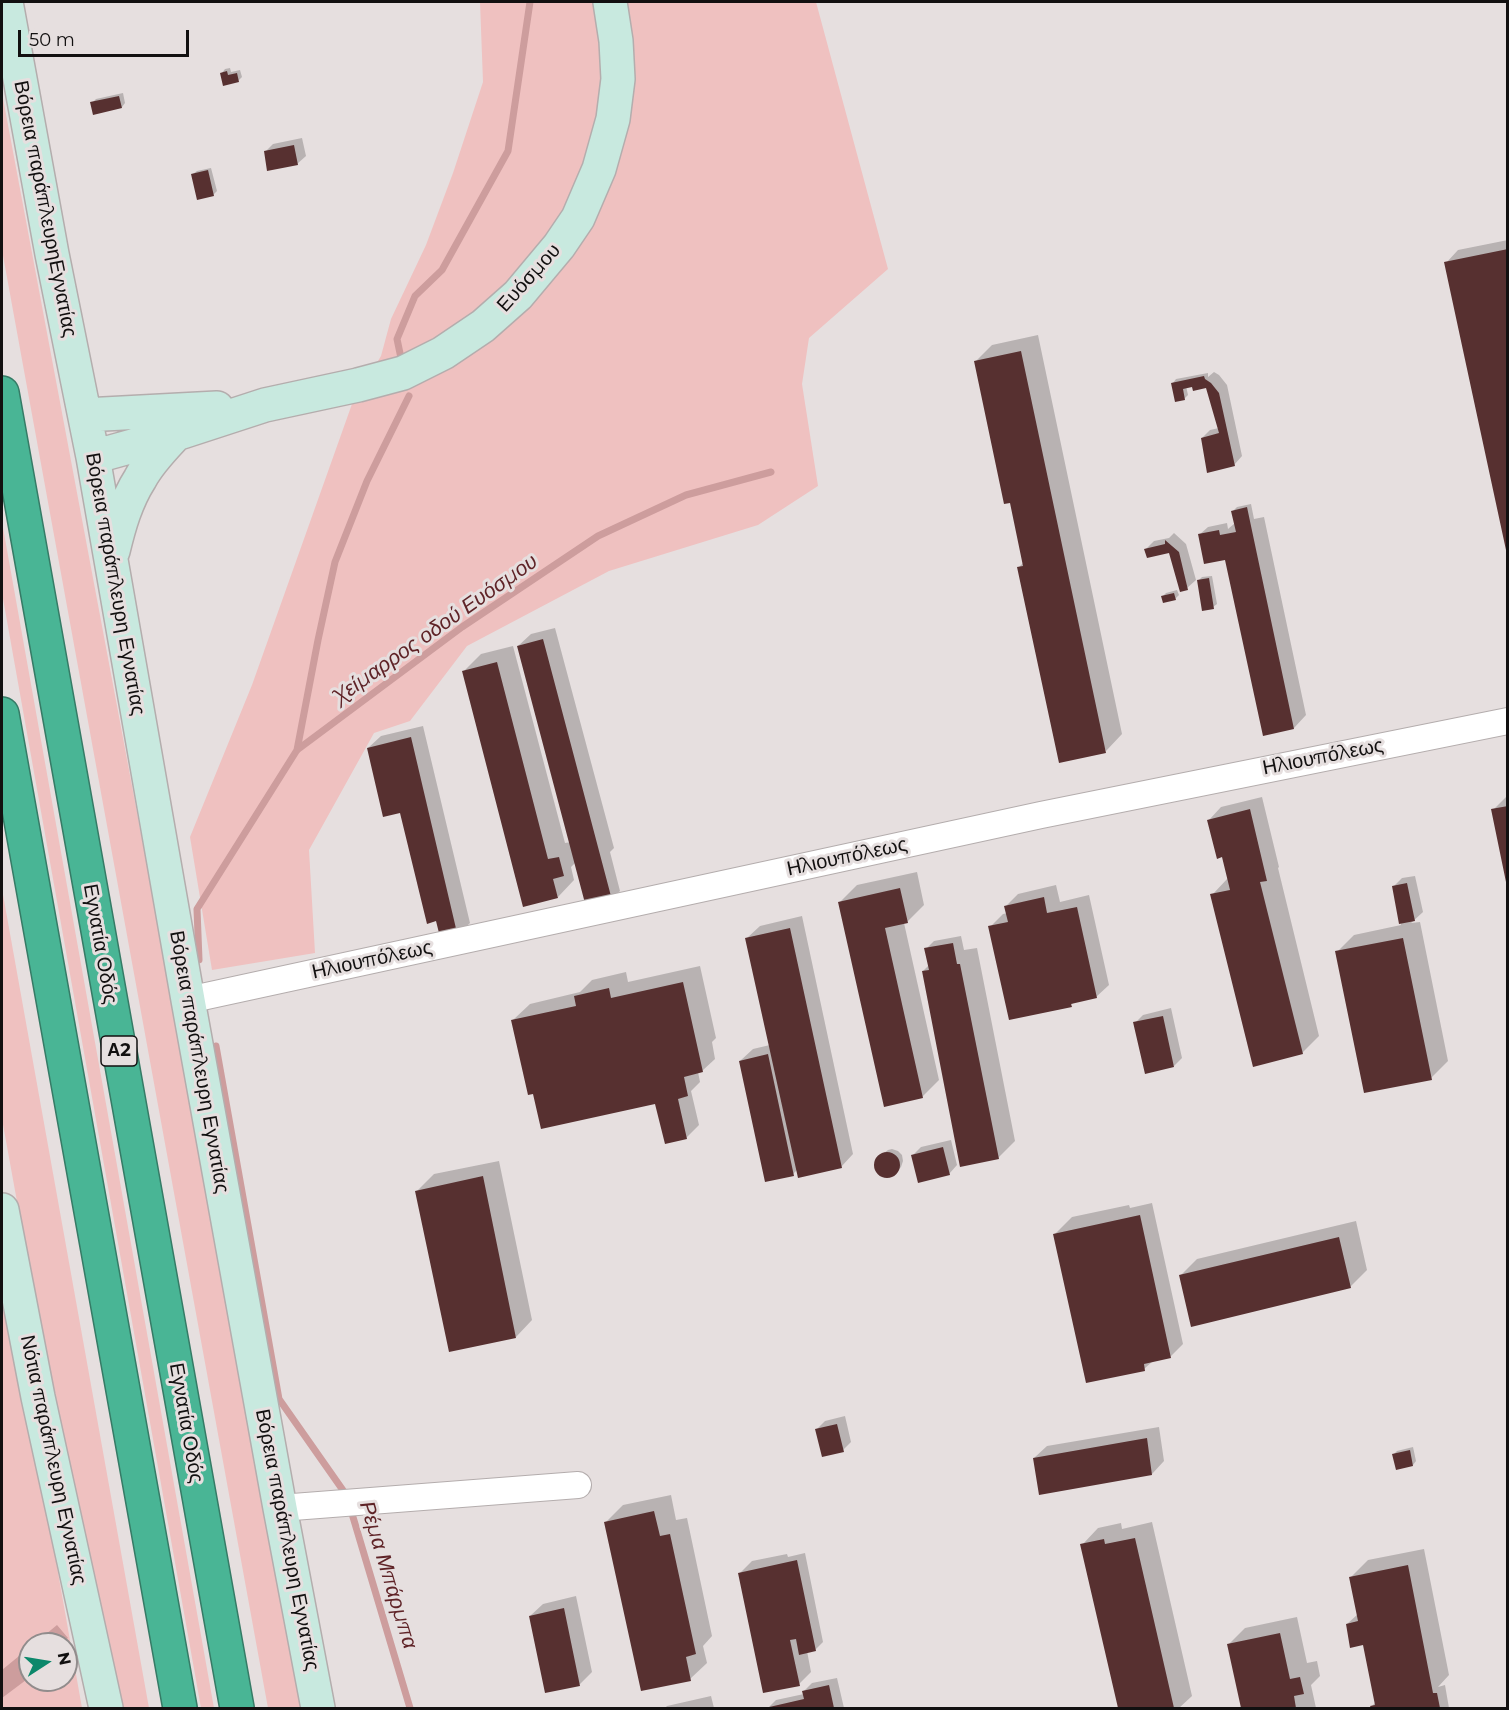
<!DOCTYPE html>
<html>
<head>
<meta charset="utf-8">
<style>
	body { margin:0 }
	#map { position:relative; width:1509px; height:1710px; overflow:hidden; background:#e6dfdf; font-family:Montserrat,sans-serif }
	canvas { display:block }
	.frame { position:absolute; inset:0; border:3px solid #121010; pointer-events:none }
	.north { position:absolute; left:18px; top:1632px; width:60px; height:60px; box-sizing:border-box; background:#e6dfdf; border:2px solid #918c8c; border-radius:50%; rotate:78deg; font-size:16px; font-weight:700; line-height:24px; text-align:center; color:#121010 }
	.north::after { content:''; display:block; margin:auto; width:21px; height:27px; background:#0c886b; clip-path:polygon(50% 0,100% 100%,50% 72%,0 100%) }
	.scale { position:absolute; left:18px; top:30px; width:171px; height:27px; box-sizing:border-box; border:3px solid #121010; border-top:0; padding-left:8px; font-size:18px; line-height:21px; white-space:nowrap; color:#121010; -webkit-text-stroke:4px #e6dfdf; paint-order:stroke }
</style>
</head>
<body>
<div id="map">
<canvas width="1509" height="1710"></canvas>
<div class="frame"></div>
<div class="north">N</div>
<div class="scale">50 m</div>
</div>
<script>
const ctx = document.querySelector('canvas').getContext('2d');
ctx.lineJoin = 'round';
function fillPath(path, color) { ctx.fillStyle = color; ctx.fill(path, 'evenodd'); }
function strokePath(path, color, width, dash) { ctx.strokeStyle = color; ctx.lineWidth = width; ctx.lineCap = dash ? 'butt' : 'round'; ctx.setLineDash(dash || []); ctx.stroke(path); }
function drawText(font, color, halo, rows, align = 'center') {
  ctx.font = font + ' Montserrat,sans-serif'; ctx.lineWidth = 6; ctx.setLineDash([]); ctx.textBaseline = 'middle'; ctx.strokeStyle = halo; ctx.fillStyle = color; for (const [text, x, y, turn = 0] of rows) {
    ctx.save(); ctx.translate(x, y); ctx.rotate((+turn || 0) * Math.PI / 180); ctx.textAlign = isNaN(turn) ? turn : align; if (halo) ctx.strokeText(text, 0, 0); ctx.fillText(text, 0, 0); ctx.restore();
  }
}
const green = new Path2D(`
	M480,2H816L888,269L809,338L802,384L818,486L758,525L609,571L467,646L410,721L374,733L309,850L315,953L212,970L190,837L252,685L352,404L381,356L391,319L426,245L453,173L483,82Z
	M2,93L305,1708H268L2,250Z
	M2,522L214,1708H201L2,593Z
	M2,889L149,1708H109L2,1119Z
	M2,1257L82,1708H2ZM30,1644H66V1680H30Z`);
const water = new Path2D(`
	M57,1625L68,1638L62,1644H34Z
	M30,1647V1677L2,1698V1670Z`);
const shadow = new Path2D(`
	M230,68L231,72L240,70L242,77L238,81L222,73L225,69Z
	M123,93L125,103L122,107L92,103L96,99Z
	M302,138L306,156L297,164L265,152L273,144Z
	M211,168L217,191L213,195L193,174L197,171Z
	M1508,240V548L1446,263L1458,250Z
	M1038,335L1122,734L1106,751L1019,567L1024,562L1011,501L975,362L992,345Z
	M1214,372L1219,375L1227,385L1242,456L1234,465L1202,438L1210,430L1219,428L1208,385L1186,386L1188,395L1184,399L1173,383L1176,379L1208,373V377Z
	M1251,504L1254,519L1264,517L1306,715L1294,728L1264,734L1227,558L1199,535L1208,527L1227,523L1228,529L1235,523L1233,511L1237,507Z
	M1174,533L1186,544L1196,580L1187,588L1170,551L1146,549L1154,541L1169,538Z
	M1212,576L1217,604L1213,607L1198,581L1202,577Z
	M1177,590L1179,595L1175,599L1162,597L1166,593Z
	M555,628L614,848L610,852L620,891L612,899L576,862L571,867L574,880L558,897L464,671L481,654L513,646L565,843L571,842L518,646L531,634Z
	M423,726L470,923L457,935L401,811L368,748L381,736Z
	M1508,795V880L1493,810Z
	M1262,797L1279,867L1278,868L1319,1036L1302,1053L1212,895L1228,878L1223,855L1209,820L1221,807Z
	M917,872L924,905L907,922L904,923L939,1080L922,1097L840,902L857,885Z
	M1415,876L1423,912L1411,923L1420,922L1448,1061L1431,1078L1337,952L1354,935L1401,925L1393,887L1402,878Z
	M1056,885L1060,902L1089,895L1109,985L1096,997L1074,1002L1071,1005L990,927L1003,914L1008,913L1006,906L1018,894Z
	M802,916L853,1154L841,1167L797,1170L793,1174L740,1061L753,1049L770,1045L747,938L760,926Z
	M961,936L964,950L977,948L1015,1141L998,1158L923,971L929,965L926,949L934,941Z
	M700,966L716,1038L712,1042L715,1059L702,1071L698,1072L700,1082L691,1091L699,1125L686,1138L656,1102L535,1094L513,1020L530,1004L580,992L592,980L626,972L628,982Z
	M1171,1008L1182,1058L1174,1066L1135,1023L1143,1015Z
	M951,1140L957,1165L949,1174L913,1155L921,1147Z
	M892,1149L898,1151L902,1155L903,1161L901,1167L897,1171L892,1175L886,1176L881,1174L876,1170L875,1164L879,1157L888,1150Z
	M499,1161L532,1320L516,1337L417,1191L434,1174Z
	M1152,1203L1183,1344L1170,1357L1153,1361L1144,1369L1055,1234L1072,1217L1129,1205L1130,1208Z
	M1356,1221L1367,1270L1350,1287L1180,1276L1197,1259Z
	M845,1416L851,1442L843,1450L817,1429L825,1421Z
	M1159,1427L1164,1461L1152,1474L1034,1458L1047,1446Z
	M1413,1447L1416,1461L1413,1465L1394,1454L1397,1451Z
	M671,1495L676,1520L687,1518L712,1636L703,1646L707,1663L690,1679L606,1522L623,1505Z
	M1152,1522L1192,1696L1179,1708H1119L1082,1545L1098,1528L1121,1523L1122,1529Z
	M1424,1549L1449,1675L1438,1687L1445,1685L1449,1708H1372V1706L1376,1702L1364,1643L1347,1624L1358,1614L1351,1577L1368,1560Z
	M805,1553L823,1642L815,1650L807,1651L811,1672L799,1684L740,1573L752,1561L787,1554L788,1557Z
	M576,1596L592,1672L580,1684L547,1691L530,1616L543,1604Z
	M1297,1617L1307,1663L1317,1661L1320,1676L1311,1685L1316,1708H1242L1229,1644L1245,1628Z
	M837,1678L844,1708H768L776,1700L804,1694V1691L812,1683Z
	M711,1696L714,1708H665L667,1706Z`);
const stream = new Path2D(`
	M401,358L397,339L415,296L442,270L508,151L530,2
	M297,750L318,640L335,562L367,481L409,396
	M199,960L197,909L297,750L462,627L598,536L686,495L771,472
	M216,1046L279,1399L347,1496
	M350,1507L410,1708`);
const building = new Path2D(`
	M227,71L228,75L237,73L239,82L223,86L220,73Z
	M119,96L122,108L93,115L90,102Z
	M294,145L298,165L267,171L264,151Z
	M208,170L214,196L197,200L191,174Z
	M1508,249V550H1506L1444,262Z
	M1021,351L1106,753L1059,763L1017,567L1023,566L1010,503L1004,504L974,361Z
	M1204,376L1205,379L1211,383L1219,393L1235,466L1207,473L1201,438L1219,433L1206,388L1193,391L1192,387L1183,389L1185,400L1175,402L1171,383Z
	M1247,507L1294,729L1263,736L1225,560L1204,564L1198,534L1219,530L1220,535L1236,532L1231,511Z
	M1165,540L1179,552L1188,590L1180,592L1169,553L1147,558L1144,549L1165,544Z
	M1209,578L1214,609L1202,611L1197,580Z
	M1174,593L1176,600L1163,603L1161,596Z
	M543,639L612,900L586,907L517,646Z
	M497,662L548,859L559,857L564,876L553,879L558,898L523,907L462,671Z
	M411,737L458,937L441,941L436,921L427,924L400,813L383,817L367,748Z
	M1508,806V882H1506L1491,809Z
	M1250,809L1267,881L1260,882L1303,1054L1253,1067L1210,894L1230,890L1222,857L1217,859L1207,820Z
	M1407,883L1415,921L1399,924L1392,886Z
	M900,888L908,923L885,928L923,1098L884,1107L838,902Z
	M1044,897L1047,913L1077,907L1097,998L1071,1004L1072,1007L1009,1020L988,926L1008,922L1004,906Z
	M790,928L842,1168L798,1178L745,938Z
	M1403,938L1432,1080L1364,1093L1335,951Z
	M953,943L957,964H960L999,1159L960,1167L922,971L929,970L924,948Z
	M683,982L703,1072L684,1077L688,1096L678,1099L687,1139L665,1144L655,1104L541,1129L533,1094L528,1095L511,1020L576,1006L574,996L609,988L611,998Z
	M1163,1016L1174,1067L1145,1074L1133,1022Z
	M768,1054L794,1176L765,1182L739,1061Z
	M943,1147L950,1175L918,1183L911,1155Z
	M874 1165a13 13 0 1 1 26 0a13 13 0 1 1-26 0Z
	M483,1176L516,1338L449,1352L415,1191Z
	M1140,1215L1171,1358L1144,1364L1145,1371L1086,1383L1053,1234Z
	M1339,1237L1351,1288L1191,1327L1179,1275Z
	M837,1424L844,1452L822,1457L815,1429Z
	M1147,1438L1152,1475L1039,1495L1033,1458Z
	M1410,1450L1413,1466L1396,1470L1392,1454Z
	M654,1511L660,1536L670,1534L696,1654L686,1657L691,1681L641,1691L604,1522Z
	M1135,1538L1174,1708H1118L1080,1544L1104,1539L1105,1544Z
	M797,1560L816,1651L799,1655L796,1639L790,1640L800,1686L763,1693L738,1573Z
	M1408,1565L1433,1693H1437L1440,1708H1371L1370,1706L1375,1705L1363,1645L1350,1648L1346,1624L1358,1621L1349,1577Z
	M564,1608L580,1686L545,1693L529,1616Z
	M1280,1633L1290,1679L1300,1677L1304,1694L1294,1696L1296,1708H1241L1227,1644Z
	M829,1685L834,1708H765L804,1699L802,1691Z`);
const street = new Path2D(`
	M188,1000L1041,815L1508,721
	M280,1508L578,1485`);
const secondary = new Path2D(`
	M6,2L52,254L93,457L188,1000L280,1508L318,1708
	M85,415L217,408
	M93,457L176,434L265,405L358,385L403,373L443,353L483,326L518,295L559,246L578,218L599,169L613,119L618,79L616,41L610,2
	M113,551C119,526 126,501 140,479C149,462 163,448 176,434
	M2,1210L38,1397L106,1708`);
const highway = new Path2D(`
	M2,393L237,1708
	M2,714L180,1708`);
const shields = [
	[119,1051,36]
];
const shieldNames = [
	["Α2",119,1051]
];
const streetNames = [
	["Βόρεια παράπλευρηΕγνατίας",45,209,79],
	["Ευόσμου",529,278,-48],
	["Βόρεια παράπλευρη Εγνατίας",115,584,80],
	["Ηλιουπόλεως",1323,757,-11],
	["Ηλιουπόλεως",847,857,-12],
	["Εγνατία Οδός",100,944,80],
	["Ηλιουπόλεως",372,960,-12],
	["Βόρεια παράπλευρη Εγνατίας",199,1062,80],
	["Εγνατία Οδός",186,1423,80],
	["Νότια παράπλευρη Εγνατίας",53,1460,78],
	["Βόρεια παράπλευρη Εγνατίας",287,1540,79]
];
const waterNames = [
	["Χείμαρρος οδού Ευόσμου",436,629,-35],
	["Ρέμα Μπάρμπα",388,1575,73]
];
fillPath(green, '#efc1c0');
fillPath(water, '#cd9d9d');
fillPath(shadow, '#0003');
strokePath(stream, '#cd9d9d', 7);
fillPath(building, '#573030');
strokePath(street, '#b4adad', 28);
strokePath(secondary, '#b4adad', 36);
strokePath(highway, '#367b66', 36);
strokePath(street, '#fff', 26);
strokePath(secondary, '#c8e9df', 33);
strokePath(highway, '#49b595', 33);
for (const [x, y, w] of shields) { const box = new Path2D(); box.roundRect(x - w / 2, y - 15, w, 30, 4.5); ctx.fillStyle = '#e6dfdf'; ctx.fill(box); strokePath(box, '#121010', 1.5); }
drawText('bold 18px', '#121010', null, shieldNames);
drawText('20px', '#121010', '#e6dfdf', streetNames);
drawText('italic 21px', '#5f2327', '#e6dfdf', waterNames);
</script>
</body>
</html>
